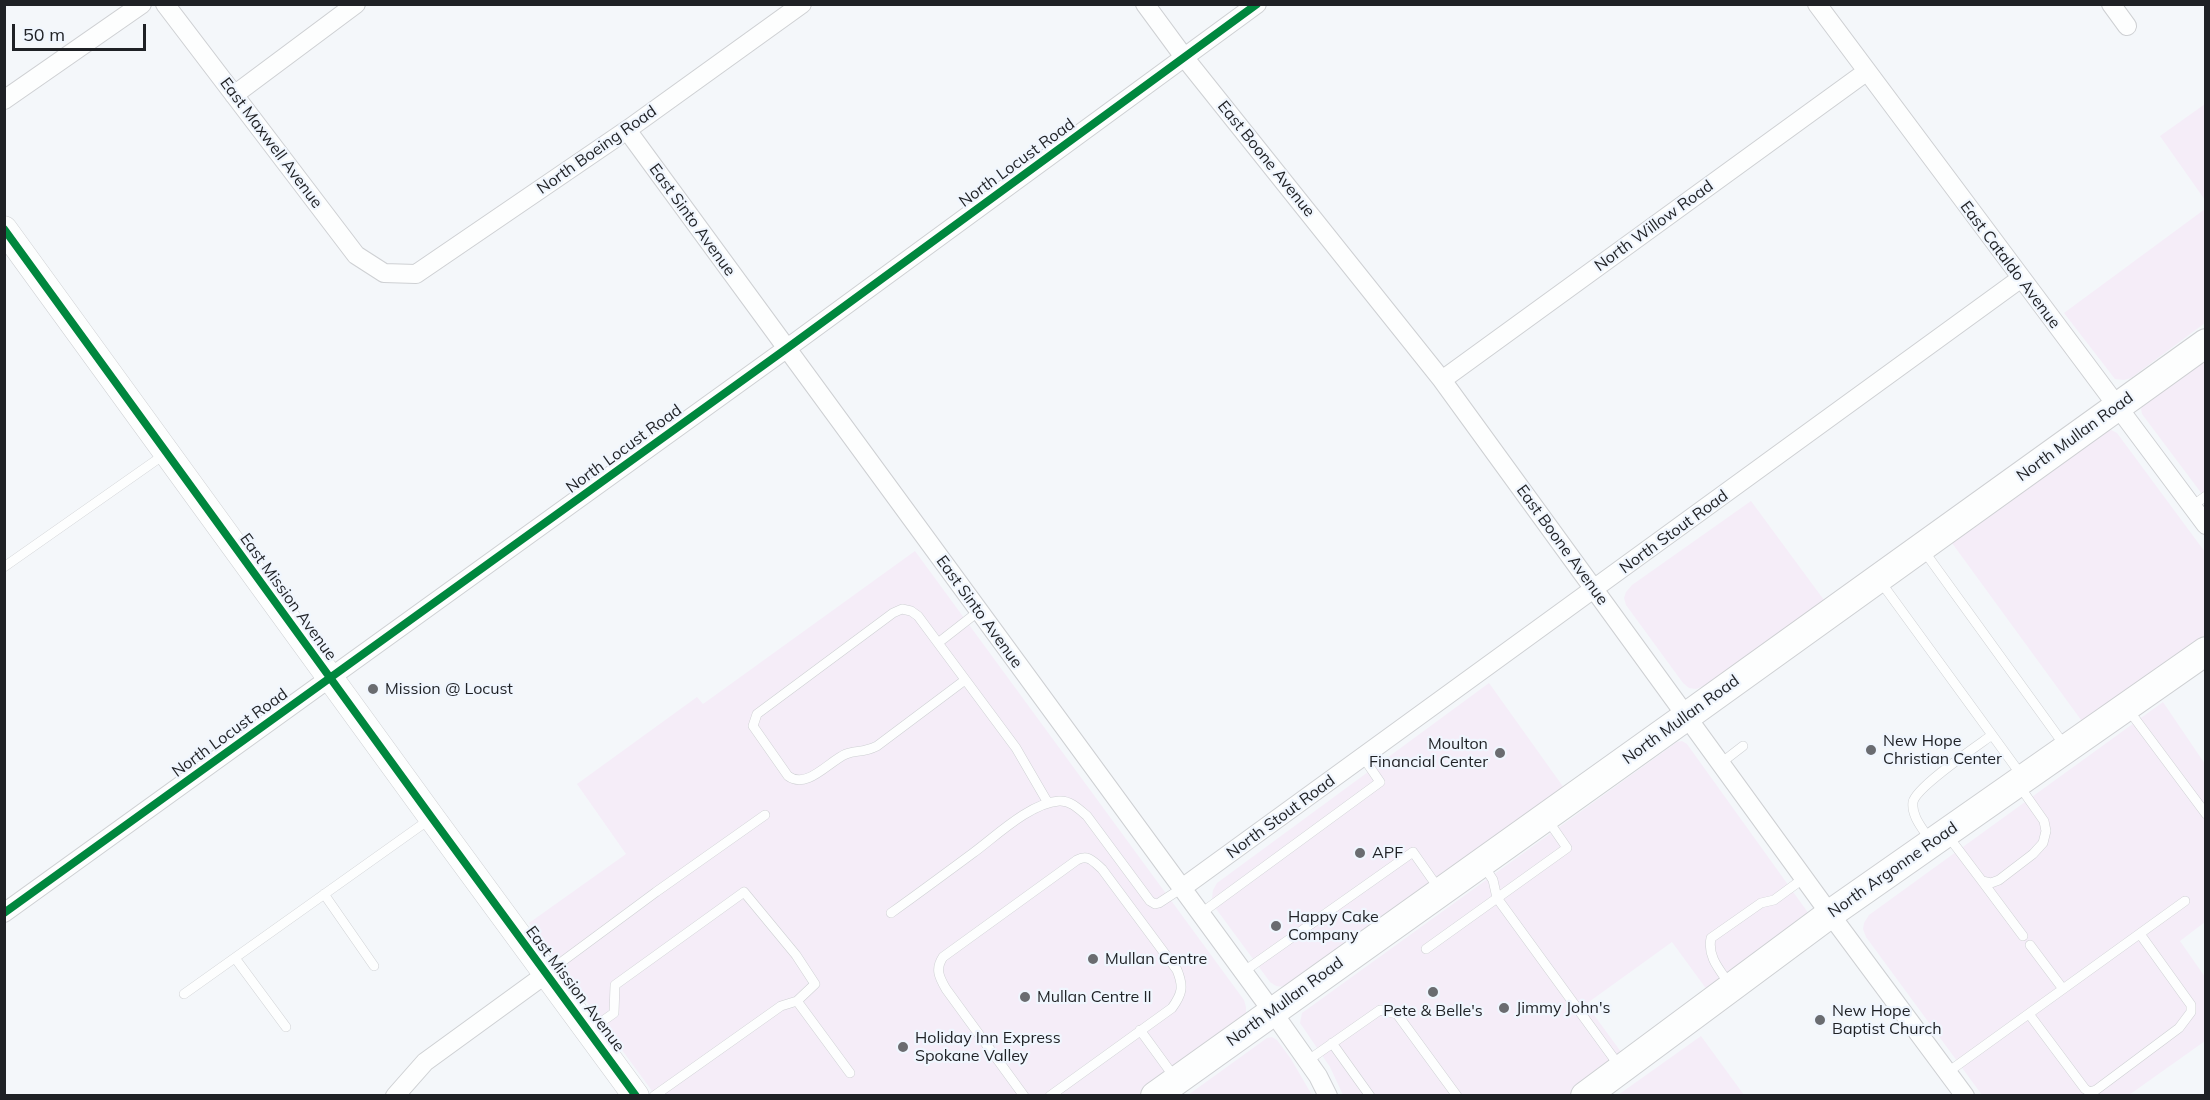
<!DOCTYPE html>
<html>
<head>
<meta charset="utf-8">
<style>
	body { margin:0 }
	#map { position:relative; width:2210px; height:1100px; overflow:hidden; background:#f4f7fa; font-family:Mulish,sans-serif }
	canvas { display:block }
	.frame { position:absolute; inset:0; border:6px solid #1f2125; pointer-events:none }
	.scale { position:absolute; left:12px; top:24px; width:134px; height:27px; box-sizing:border-box; border:3px solid #1f2125; border-top:0; padding-left:8px; font-size:18px; line-height:21px; white-space:nowrap; color:#1f2125; -webkit-text-stroke:4px #f0f6fe; paint-order:stroke }
</style>
</head>
<body>
<div id="map">
<canvas width="2210" height="1100"></canvas>
<div class="frame"></div>
<div class="scale">50 m</div>
</div>
<script>
const ctx = document.querySelector('canvas').getContext('2d');
ctx.lineJoin = 'round';
function fillPath(path, color) { ctx.fillStyle = color; ctx.fill(path, 'evenodd'); }
function strokePath(path, color, width, dash) { ctx.strokeStyle = color; ctx.lineWidth = width; ctx.lineCap = dash ? 'butt' : 'round'; ctx.setLineDash(dash || []); ctx.stroke(path); }
function drawText(font, color, halo, rows, align = 'center') {
  ctx.font = font + ' Mulish,sans-serif'; ctx.lineWidth = 4.5; ctx.setLineDash([]); ctx.textBaseline = 'middle'; ctx.strokeStyle = halo; ctx.fillStyle = color; for (const [text, x, y, turn = 0] of rows) {
    ctx.save(); ctx.translate(x, y); ctx.rotate((+turn || 0) * Math.PI / 180); ctx.textAlign = isNaN(turn) ? turn : align; if (halo) ctx.strokeText(text, 0, 0); ctx.fillText(text, 0, 0); ctx.restore();
  }
}
const commercial = new Path2D(`
	M2205,104V200L2160,136Z
	M2205,209V323L2131,378L2124,380L2115,379L2064,313Z
	M2205,360V498L2142,414L2141,409L2143,404Z
	M2111,430L2117,433L2205,552V635L2084,724L1952,543L2105,432Z
	M1751,501L1824,600L1704,686L1696,689L1689,688L1683,683L1626,605L1624,598L1626,592L1632,585Z
	M915,551L1244,1000L1246,1007V1014L1242,1021L1139,1095H655L529,923L626,854L577,784L697,697L703,704Z
	M1489,683L1564,788L1284,987L1276,986L1270,982L1214,906L1212,898L1213,890L1217,883Z
	M2163,702L2205,764V922L2180,941L2205,977V1041L2129,1095H1982L1866,937L1863,929L1864,923L1869,915Z
	M1682,741L1687,744L1809,914L1710,994L1672,942L1586,1004L1624,1056L1570,1095H1343L1330,1067L1300,1023L1302,1013L1677,742Z
	M1701,1036L1744,1095H1618Z
	M1272,1037L1277,1040L1291,1059L1312,1095H1188L1267,1038Z`);
const lane = new Path2D(`
	M2192,506L2206,496
	M1924,551L2065,746
	M4,567L165,454
	M1880,581L2022,776
	M938,643L979,611
	M965,680L877,746C863,753 856,750 846,754C829,761 807,790 788,776L753,726L757,714L893,613L902,609L911,611L918,616L1016,748L1048,803
	M2127,708L2206,814
	M1721,763L1743,746
	M1948,836L1982,881L1991,883L1999,880L2033,854L2043,843L2046,831L2044,821L2018,784
	M1930,840C1923,829 1911,816 1913,802C1916,787 1977,746 1992,735
	M1484,866L1493,880L1497,898L1620,1067
	M1982,881L2023,936
	M324,894L374,966
	M891,913C919,893 946,873 973,853C996,836 1030,803 1059,801C1070,800 1079,809 1087,816L1150,901L1155,904L1159,903L1182,888
	M1200,914L1380,782L1363,757
	M2030,945L2063,989
	M1426,949L1567,848L1547,819
	M235,958L286,1027
	M548,972L656,892L765,815
	M1243,972L1413,852L1439,889
	M1730,985C1720,970 1707,957 1711,938L1761,903L1774,900L1804,878
	M184,994L430,819
	M2029,1014L2085,1089L2090,1092L2096,1090L2179,1028L2191,1012V1005L2140,934
	M590,1030L614,1013L615,985L744,892L796,955L815,984L797,1001
	M1140,1030L1175,1078
	M1332,1043L1370,1096
	M1307,1061L1380,1010L1397,1014L1457,1096
	M1948,1072L2185,901
	M654,1096L781,1006L797,1001L850,1073
	M1024,1096L946,989C939,977 935,969 943,957L1077,860C1088,854 1093,861 1102,869L1177,970C1184,987 1182,994 1172,1008L1050,1096`);
const street = new Path2D(`
	M165,4L356,255L384,273L416,274L627,130L802,4
	M1145,4L1184,57L1442,380L1830,914L1965,1096
	M1817,4L2206,525
	M2111,4L2127,26
	M234,95L356,4
	M4,100L142,4
	M627,130L1272,1011L1318,1076L1328,1096
	M1442,380L1866,72
	M1182,888L2020,279
	M4,913L786,349L1257,4
	M395,1096L425,1062L546,974`);
const secondary = new Path2D(`
	M4,229L432,818L636,1096`);
const primary = new Path2D(`
	M1155,1096L1687,716L2206,343
	M1585,1096L1830,914L2206,651`);
const cycleway = new Path2D(`
	M4,229L432,818L636,1096
	M4,913L786,349L1257,4`);
const markers = [
	[373,689,6,"#6a6c70"],
	[1871,750,6,"#6a6c70"],
	[1500,753,6,"#6a6c70"],
	[1360,853,6,"#6a6c70"],
	[1276,926,6,"#6a6c70"],
	[1093,959,6,"#6a6c70"],
	[1433,992,6,"#6a6c70"],
	[1025,997,6,"#6a6c70"],
	[1504,1008,6,"#6a6c70"],
	[1820,1020,6,"#6a6c70"],
	[903,1047,6,"#6a6c70"]
];
const streetNames = [
	["East Maxwell Avenue",271,143,53],
	["North Boeing Road",597,150,-35],
	["East Boone Avenue",1266,159,51],
	["North Locust Road",1017,163,-36],
	["East Sinto Avenue",692,220,54],
	["North Willow Road",1654,226,-36],
	["East Cataldo Avenue",2010,265,53],
	["North Mullan Road",2075,437,-36],
	["North Locust Road",624,449,-36],
	["North Stout Road",1674,532,-36],
	["East Boone Avenue",1562,545,54],
	["East Mission Avenue",288,597,54],
	["East Sinto Avenue",979,612,54],
	["North Mullan Road",1681,720,-36],
	["North Locust Road",230,733,-36],
	["North Stout Road",1281,817,-36],
	["North Argonne Road",1893,870,-35],
	["East Mission Avenue",575,989,53],
	["North Mullan Road",1285,1002,-36]
];
const poiNames = [
	["Mission @ Locust",385,689],
	["New Hope",1883,741],
	["Christian Center",1883,759],
	["Moulton",1488,744,"right"],
	["Financial Center",1488,762,"right"],
	["APF",1372,853],
	["Happy Cake",1288,917],
	["Company",1288,935],
	["Mullan Centre",1105,959],
	["Mullan Centre II",1037,997],
	["Jimmy John's",1516,1008],
	["Pete & Belle's",1433,1011,"center"],
	["New Hope",1832,1011],
	["Baptist Church",1832,1029],
	["Holiday Inn Express",915,1038],
	["Spokane Valley",915,1056]
];
fillPath(commercial, '#f5edf8');
strokePath(lane, '#ced0d3', 10);
strokePath(street, '#ced0d3', 20);
strokePath(secondary, '#ced0d3', 27);
strokePath(primary, '#ced0d3', 30);
strokePath(lane, '#fdfefe', 9);
strokePath(street, '#fdfefe', 18);
strokePath(secondary, '#fdfefe', 26);
strokePath(primary, '#fdfefe', 28);
strokePath(cycleway, '#00873e', 8);
for (const [x, y, r, color] of markers) { const dot = new Path2D(); dot.arc(x, y, r, 0, 2 * Math.PI); ctx.fillStyle = color; ctx.fill(dot); strokePath(dot, '#f0f6fe', 2); }
drawText('16px', '#1f2125', '#f0f6fe', streetNames);
drawText('16px', '#1f2125', '#f0f6fe', poiNames, 'left');
</script>
</body>
</html>
